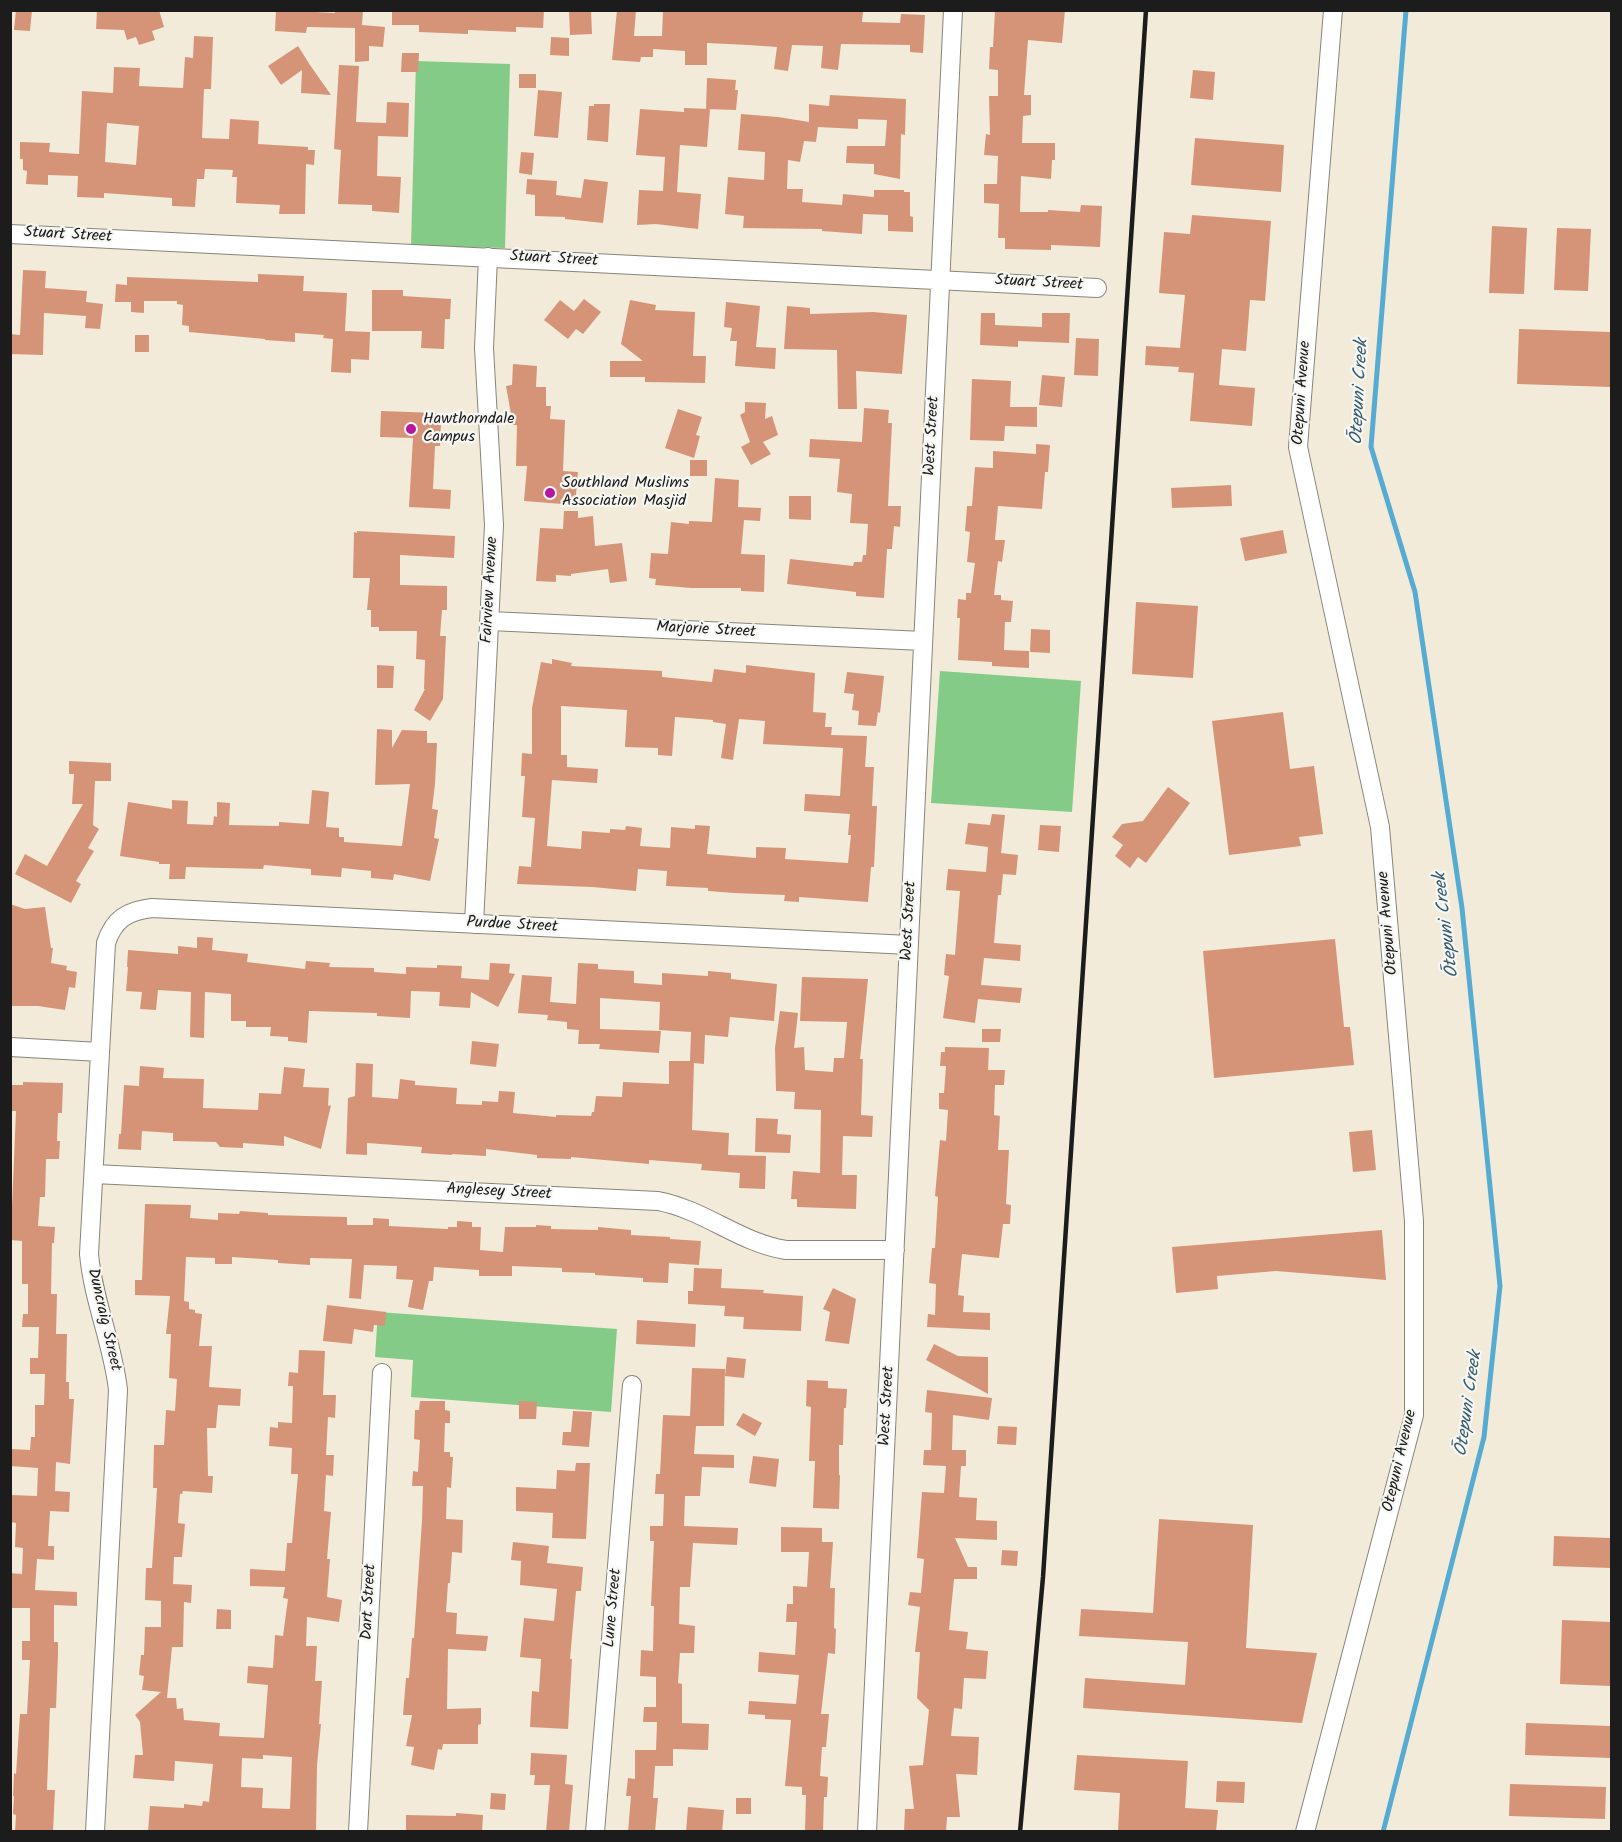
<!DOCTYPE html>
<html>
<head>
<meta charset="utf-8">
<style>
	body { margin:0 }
	#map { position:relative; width:1622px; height:1842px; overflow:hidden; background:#f3ebd9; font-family:Kalam,sans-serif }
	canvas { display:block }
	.frame { position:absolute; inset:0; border:12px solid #1c1c1c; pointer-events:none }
</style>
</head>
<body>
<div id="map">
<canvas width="1622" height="1842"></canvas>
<div class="frame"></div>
</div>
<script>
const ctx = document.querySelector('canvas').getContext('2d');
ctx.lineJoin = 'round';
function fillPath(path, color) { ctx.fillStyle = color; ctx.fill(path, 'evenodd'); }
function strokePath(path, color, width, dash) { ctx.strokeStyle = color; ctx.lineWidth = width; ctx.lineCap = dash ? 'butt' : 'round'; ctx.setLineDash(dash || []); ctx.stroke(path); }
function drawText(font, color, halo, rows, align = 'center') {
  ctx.font = font + ' Kalam,sans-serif'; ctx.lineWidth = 4.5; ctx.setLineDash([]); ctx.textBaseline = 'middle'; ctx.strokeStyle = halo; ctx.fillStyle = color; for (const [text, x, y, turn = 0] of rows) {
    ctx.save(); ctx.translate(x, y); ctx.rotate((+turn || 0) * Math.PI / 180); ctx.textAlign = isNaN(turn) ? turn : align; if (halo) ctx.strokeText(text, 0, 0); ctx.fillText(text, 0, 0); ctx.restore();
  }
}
const green = new Path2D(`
	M416,61L510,64L505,248L411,246Z
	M940,671L1081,681L1072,812L931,803Z
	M378,1312L617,1329L611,1412L411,1397L413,1360L375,1357Z`);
const stream = new Path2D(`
	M1383,1832L1484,1437L1500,1286L1462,908L1415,592L1371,447L1406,10`);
const building = new Path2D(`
	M16,10H32L30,31L14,30Z
	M97,10H159L164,27L152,31L155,40L139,45L136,37L127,40L124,30L96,29Z
	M276,10L335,13V10H363L362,25L385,27L383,47L369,46V61L355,62V28L307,27L306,33L275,31Z
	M392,10H544L543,28L516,27V32L468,30V34L419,32V25H392Z
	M569,10H591L592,34L570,35Z
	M617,10H636L634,36H662L663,10H843L863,12L862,22L900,23L901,14L925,15L923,53L910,52V45L841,44L838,70L821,68L823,46L792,45L788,71L774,69L777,47L748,45L707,43V65H685V51L653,49V57H641L640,62L612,60Z
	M995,10H1065L1062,43L1028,40L1024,95H1031V115L1023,116L1022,143H1055V160H1052L1051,179L1021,176L1020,212H1048V210L1080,212L1081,205L1102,206L1100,247L1051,245V250L1005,249V238H998L999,204L984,203V184H997L998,156L984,155L986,134L990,135L989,96H998V70L989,69L990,47H993Z
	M194,36L213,37L211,89H204L202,138L229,139L230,119L259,121L258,144L308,147V150H315L314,165L306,164L305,214H279L280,205L236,203L237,177H232L233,170L205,169L204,179H197L195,207L172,206V198L104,193V198L77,197L78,176L48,175V185L26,184L27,171L23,170V159H20V142L50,143L49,152L79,154L82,91L113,93L114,67L140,68L139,86L183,88L185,57L193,58ZM107,123L139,126L136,165L105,162Z
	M551,37L569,38V56L550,55Z
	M298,46L310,65L331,95L301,93L302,70L281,85L268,66Z
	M402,53H419L418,72H401Z
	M339,65L359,66L356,122L386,123L387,102L409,103L408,137L378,136L377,176L401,177L399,213L372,211V205L338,204L341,150L334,149Z
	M1193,70L1215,72L1213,100L1190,98Z
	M519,74H536V88H519Z
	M707,78L736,80L735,90H738L736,110L706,109Z
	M538,90L562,92L558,138L534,136Z
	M830,95L906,99L905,135L901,134L900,179L874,174V164L846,163L847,146H885L887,120L858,119V129L818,127L816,142L804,141L800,162L788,160L787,189H803L802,202L842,205L843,194L874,197V190H904V192H910V216L913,217V232L888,231V215L863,214L862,234L822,231V229L743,228L744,216L725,214L728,177L764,180L765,152L738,150L741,114L778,117L809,122V104L829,106Z
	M594,104H610L608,142L587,140L589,106H594Z
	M684,108L710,109L707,147L680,145L677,192L701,194L698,229L656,224L637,225L639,190L663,191L665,157L636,155L640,109L684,112Z
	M1195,138L1284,145L1281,192L1191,185Z
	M521,152L534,153L532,175L519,173Z
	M527,179L557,181L556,195L581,198L584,179L608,182L603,223L565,219V217L535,216V195L526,194Z
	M1192,215L1271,221L1265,301L1250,300L1246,351L1222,349L1219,385L1255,388L1252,426L1190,421L1194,373L1178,372L1179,367L1145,365L1146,346L1180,348L1185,295L1159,293L1164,232L1190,234Z
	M1492,226L1527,228L1524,294L1489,293Z
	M1557,228L1591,229L1588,291L1554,290Z
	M23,270L46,271L45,288L87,291L86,302L103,304L100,329L85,328L86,316L44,313L43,355L10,354V334L20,335Z
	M258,274L304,276L303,291L347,293L345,331L370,332L369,360L351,359V373L331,372L333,339L323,338L324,335L295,333V342L265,340V339L189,332V326L182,325L183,305L177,304V301H144V313L131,312V302H115L116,284L127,285V277L258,282Z
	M372,290H403V296L451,299L450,319H445L444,349L421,348L422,331H372Z
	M584,299L601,312L583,334L576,329L568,339L544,320L560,300L574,311Z
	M630,300L656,305L655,310L695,312L693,356H706L705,383L645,382V377H610V361H643L621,344Z
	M726,302L760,306L756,347L776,348L775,369L735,366L737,341H730L732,328L724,327Z
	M787,306L810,308V314L873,312L907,315L902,374L856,371L857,409H838L837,350L784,349Z
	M981,313H995V325L1042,327V313H1070L1069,343L1018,341V347L980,345Z
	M1519,329L1611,332V387L1517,384Z
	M135,335H149V352H135Z
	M1076,338L1099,339L1098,376L1074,375Z
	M513,364L537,366L536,387H546V406H551L550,419L565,420L563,471L578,472L575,505L524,501L527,466H516L517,425H513L506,386L512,385Z
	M1042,375L1065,377L1062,407L1039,405Z
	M972,379L1011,381L1010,407H1037V427L1005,426L1004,441L970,440Z
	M745,402L766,403L765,419L772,416L778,435L763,442L771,454L751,465L741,447L750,442L740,415L745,412Z
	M864,408L889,410L888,423H892L888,506H901L900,527L894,526L892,549H887L884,598L856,596V592L787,584L790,559L853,566L854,562H862L863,555H866L868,524L850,523L852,494L837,492L840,459L809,457L810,439L862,442Z
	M678,409L702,417L696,435L700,436L694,458L665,448Z
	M381,411L436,413L435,422H441L440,446H435L433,489L451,490L450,509L409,507L413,438L380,437Z
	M1036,444L1050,445L1048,472H1045L1042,509L998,506L995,540H1005L1002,562L998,561L994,595H1001V600L1013,601L1011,622H1005L1004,650L1029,651V668L992,666V662L958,660L960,618H957L958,599L966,600V593H971L975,563L967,562L970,532L965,531L967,506H972L975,467L993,468V451L1036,454Z
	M690,460H707V476H690Z
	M715,478L739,480L738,507L761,508L760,521L744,520L741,554L765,555L764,592L741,591V588H691L655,585L656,579L649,578L651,553L668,554L671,522L689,524V521L712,522Z
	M1231,485L1232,506L1172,508L1171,488Z
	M789,496H811V520L789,519Z
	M564,511H578V518L593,516L595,546L622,543L627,581L610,583L608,569L571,574V576L556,575V582L536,581L540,528L563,529Z
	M1283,530L1287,553L1245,561L1240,538Z
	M357,531L455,536L454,558L400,555V585L447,586V610H442L440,636H446L443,699L430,721L414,710L425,689H424L425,660L416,659L417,631H379V627H371V610H367L370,578H353L354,532L357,533Z
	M1136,602L1198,606L1193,678L1132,674Z
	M1031,629L1050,630V653L1030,652Z
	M552,659L572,663L571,666L662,671V677L712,682L714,669L746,673V665L815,673L813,712L826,713L825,727H832L831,735L867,736L865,767H874L872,806H877L874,867H871L868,902L799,897V902L784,901L785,895L734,893L708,891V888L666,886L667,871L638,869L636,891L592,887L517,884L519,866L531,867L535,818L522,817L525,776H521L522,753L532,754V708L541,662L552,664ZM561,706L627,710L625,747L658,748V755L672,756L675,717L713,720V722L726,724L721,758L733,760L739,719L765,721L763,744L843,748L840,796L805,794L804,811L850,814L848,835H851L848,863L785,859L786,848L756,847V858L707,854L710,826L695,825V829L671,827L670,848L640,846L642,828L626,826L625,830L610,829V833L582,831L581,849L547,846L552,780L597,783L598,769L567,767V755H561Z
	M377,665L394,666L393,688H377Z
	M847,672L884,676L880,713L878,712L876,726L858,725L859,711L852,710L854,694L844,693Z
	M1283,712L1290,769L1314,766L1323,834L1299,837L1301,846L1229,855L1212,721Z
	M377,729L392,730V748L402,730L427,731V743H437L435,784L432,809L438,810L434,838L439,839L430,881L394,874L393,880L371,878V871L342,868L341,877L311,875V869L264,865L263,869L186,867L185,879H169L170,864H159V862L120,856L128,802L172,809V800L188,801L187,824L213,825L214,816L217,817V802L230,803L229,825L279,826V822L309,824L312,790L329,792L326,827L339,828V837H344V842L402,846L410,784L375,785Z
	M69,761L111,763V781H95L93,825L99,829L88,848L94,851L76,881L81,884L71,903L15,874L25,854L47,866L83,804H72L74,774H69Z
	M1168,787L1190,803L1146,863L1138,857L1130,868L1115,856L1123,845L1112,837L1122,824L1143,821Z
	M992,814L1005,815L1001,853L1018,855L1016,875L1003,874L1001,895H998L994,943L1021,945L1020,961L984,958L981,985L1022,988L1020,1003L978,999L975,1023L943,1018L949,976L944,975L946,954L955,955L960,891L946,890L948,869L986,872L988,847L965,844L968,823L990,825Z
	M1040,825L1061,826L1059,852L1038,850Z
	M10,904L25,909L45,907L51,948H53L51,963L67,966L66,970L77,972L75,988L69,987L65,1010L38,1006H10Z
	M197,937L213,938L212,950L248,954L247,962L305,969L306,961L330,963L329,967L374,968V972L406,974V967L437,968V965L462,966L461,978L489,980L490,963L510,964L509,973L515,974L498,1007L471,992L470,1008L439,1006L440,992L411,991L410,1018L377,1016V1013L309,1011L307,1043L288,1041V1037L270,1036L271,1027H246V1021H231V994L205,992L204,1038L190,1037L191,992L158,990L156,1010L140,1009L142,992L126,991L128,967H127L128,950L178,954V946L197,948Z
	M1335,939L1344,1027H1350L1354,1065L1214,1078L1203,951Z
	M578,963L598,964V969L634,971V983L662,985V973L708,976V971L731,973V979L777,984L774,1021L730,1017L728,1037L705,1035L704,1064L694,1063L692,1130L729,1133L728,1155L766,1156L765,1189L739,1188L740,1173L701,1170L702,1164L649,1160V1164L571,1157V1159L537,1158V1155L486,1149V1156L452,1154V1155L421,1153L422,1147L367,1143V1155L346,1154L348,1098L355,1096L356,1063L373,1064L372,1097L398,1099L400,1079L415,1081V1085L457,1088L456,1104L482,1105V1101L498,1102L499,1091L515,1092L513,1113L556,1117V1115L591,1116L592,1112H594L596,1096L622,1097L623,1082L669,1084V1061H690L691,1032L659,1030L660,1002L600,998V1029L661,1031L659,1053L599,1049L600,1044H578L579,1030L567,1029V1022L547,1020L548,1015L518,1013L522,975L552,977L550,1002L576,1004Z
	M802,977L868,979L860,1059H863L861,1115L873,1116L872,1137L843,1136L842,1175H857L856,1209L797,1207V1199H791L793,1171L820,1173L821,1110L794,1109L795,1092L776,1091L775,1048L780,1011L798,1013L794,1048L804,1047L805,1070L833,1072L834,1058H844L847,1022L800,1021Z
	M982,1029H1001L1000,1042H982Z
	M472,1041L499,1044L496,1067L470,1064Z
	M945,1047L989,1048L988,1070H1005L1004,1085H995L994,1115L1000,1116L998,1150H1009L1006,1204L1011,1205L1010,1224H1003L999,1258L962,1254L958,1295L964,1296L963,1312L990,1313V1330L927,1327L928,1314L935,1315L936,1284L929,1283L932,1248H935L938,1197L935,1196L940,1140L946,1141L948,1110L939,1109V1093H944L946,1066H940L941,1052H945Z
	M140,1066L164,1068L163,1078L204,1079L203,1108L258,1110L259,1093L281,1094L284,1067L305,1069L303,1087L329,1088L328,1106L331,1105L321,1149L284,1136V1146L243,1143V1148L220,1147L216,1142L173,1141V1133L142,1131L141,1150L118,1149L119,1134H121L124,1085L139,1086Z
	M23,1082L63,1083L62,1113H58L57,1141H60L59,1159H46L45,1197H40L38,1226L55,1227L54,1243H52L51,1294H57L56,1334H67L66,1382H69V1399H74L70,1464L56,1462L55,1491L70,1492L69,1512L50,1511L48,1546H54V1560L37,1559L35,1590L77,1592V1606L54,1605V1642H58V1654L56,1708H50L47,1790H55L53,1832H15L16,1815L13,1814L14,1796H13L14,1773L16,1774L20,1714H27L30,1660H22V1641H30V1608H10V1573L22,1574L23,1548L15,1547L16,1523L10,1522L11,1495L37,1496L38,1468L10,1466V1449L30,1450L31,1437H35V1405H44L45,1374H30V1358H38L39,1327H22L23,1314H28V1284H22V1241L10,1240V1206L12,1207L16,1111H10V1085H23Z
	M756,1118L778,1119L777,1134L791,1135L790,1153L755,1152Z
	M1372,1130L1376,1170L1353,1172L1349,1132Z
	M145,1204L191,1205L190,1218L218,1220V1213L239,1214L240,1211L268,1213V1215L347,1217V1225H373V1218L389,1219V1226L448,1229V1227H457V1221L472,1222V1227H481L480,1250L503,1252L505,1227H536V1225L551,1226V1229L598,1230V1227L631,1230V1235L670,1237V1239L701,1241L699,1265L669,1263L668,1283L643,1282V1278L595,1275V1273L562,1272V1268L512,1266V1276H479V1270L434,1267L433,1281H429L423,1310L408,1307L413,1280L396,1279L397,1266L364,1265L361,1299L349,1298L352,1259L310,1258V1265L278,1263V1260L232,1257V1264H215V1258L186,1257L184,1301L189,1302V1309L195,1310V1313L202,1314L199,1346H212L209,1387L241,1389L240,1406L218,1405L216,1428H207L208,1476H213L212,1493L183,1491L182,1494H180L178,1523L185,1524L182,1557H174L173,1584L192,1585L191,1603L184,1602L183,1647H172L167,1698H176L177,1709L183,1708L184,1720L220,1723L219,1736L264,1738L268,1685L247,1683L248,1666L273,1668L275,1635L283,1636L288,1599L283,1598L285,1587L250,1586V1569L285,1571L287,1543H292L298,1474H291L292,1448L269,1446L270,1427L278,1428V1422L292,1423L293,1386H288L289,1372L298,1373L299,1350L325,1351L323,1395H336L335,1418L328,1417L326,1455H334L333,1476L326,1475L324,1511L331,1512L327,1559H330L327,1597L342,1600L339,1622L307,1617L306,1646H317L315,1681H322L319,1724H321L317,1765L316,1832H148L150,1806L184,1808V1804L202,1806L203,1801L209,1802L213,1764L175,1761L174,1781L133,1778L135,1755H143L140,1722L135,1715L161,1692L142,1690L144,1676L139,1675L141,1655H144L145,1627H161V1601L145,1600L146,1568H152L155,1522L157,1488H153L154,1445H164L166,1410L175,1411L177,1379L169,1378L171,1334H166L170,1296L135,1295V1280H142ZM263,1755L292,1757L290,1809L262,1808L263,1788L241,1787L242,1758L263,1759Z
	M1382,1230L1386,1280L1276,1271L1217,1276L1218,1289L1176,1293L1172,1247Z
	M694,1268L722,1269L721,1288L764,1290L763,1293L803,1296L801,1331L743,1329L744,1317L724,1316L725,1306L688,1304V1291H693Z
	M833,1288L856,1299L849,1344L825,1341L830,1312L823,1309Z
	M327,1305L386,1312L385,1326L374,1325L373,1332L354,1329L352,1344L323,1341Z
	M637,1320L696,1324L695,1347L636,1344Z
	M934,1344L958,1356L988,1357V1394L926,1360Z
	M727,1357L746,1359L744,1378L725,1376Z
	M692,1368L725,1369L724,1426H696L694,1454L734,1455V1468L702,1467L700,1496H685L684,1526L738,1528L737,1545L693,1543L690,1587H680L679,1624L695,1626L694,1653H680L678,1683L682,1684V1723L709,1724L708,1750L673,1749V1766H655L653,1798H658L655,1832H628L631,1796H626L628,1778L635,1779V1750H656L657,1722H643L644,1707H656V1677L640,1676L641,1650L653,1651L654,1606H651L654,1541H650V1526H663L664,1494H655L656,1474H660L663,1415L690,1416Z
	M807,1380L828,1381V1388L847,1389L846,1408H844L843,1445H839V1475H840L839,1509L813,1508L815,1461H809L811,1407L806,1406Z
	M927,1390L992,1398L989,1420L953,1415L952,1450H966V1466H961L959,1497L977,1498L976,1520L997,1521V1540L955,1538L968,1567H977V1579H954L949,1630L968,1632L966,1649L988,1651L986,1679L964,1678L962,1709L954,1708L951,1736L979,1737L977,1775L956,1774L960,1817H947L946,1832H904L905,1809H914L909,1766L923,1765L929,1710L917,1698L920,1652H915L920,1607L908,1605L910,1592L921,1593L924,1559L917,1558L922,1492L944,1493L946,1466L923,1465L924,1450H931L932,1413L925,1412Z
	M420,1401H445V1410L450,1411V1423H445L444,1452H450V1457H453L451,1488L447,1487L446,1519L463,1520L462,1553L452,1552L450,1583H448L446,1612L457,1613L456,1634L488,1636L486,1651L448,1649L447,1709L481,1708V1724L478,1725V1744H443L442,1750L438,1749L434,1770L411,1765L414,1747L406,1746L412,1715H403L406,1678H409L412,1638H414L422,1521L423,1486H412L413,1471L418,1472L420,1440L414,1439L415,1410H419Z
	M519,1401L537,1402L536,1419H519Z
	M573,1411L592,1412L589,1447L562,1445L563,1432H571Z
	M743,1413L762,1423L755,1436L736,1425Z
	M998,1426L1017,1427L1016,1445L997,1444Z
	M753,1456L779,1459L776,1487L749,1483Z
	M576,1463H590L586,1539L552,1538L553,1513L516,1511V1487L556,1489L557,1470L575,1471Z
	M1159,1519L1253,1525L1246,1648L1317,1653L1302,1723L1083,1708L1085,1678L1185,1685L1188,1642L1079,1636L1081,1609L1153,1613Z
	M781,1527L822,1528V1542H833L830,1588H835L834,1628L836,1629L835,1654L828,1653L821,1714H829L826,1747H822L820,1776L828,1777L827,1797H824L823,1832H805L806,1795H802V1787L785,1786L791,1720L765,1719V1715L748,1714L749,1701L796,1704L799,1675L758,1672L759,1652L795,1655L797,1622H786L787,1604H793V1586L807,1587L809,1552H781Z
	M1554,1536L1611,1538V1568L1553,1566Z
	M513,1542L549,1546L547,1563L583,1567L581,1591H576L570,1659H572L568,1729L530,1727L532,1691L539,1692L541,1659L520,1657L524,1618L554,1621L557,1589L520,1585L521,1561L511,1560Z
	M1002,1550L1018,1551L1017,1566L1001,1565Z
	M217,1609L231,1610V1629H216Z
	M1562,1620L1611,1622V1686L1560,1684Z
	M1526,1723L1611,1726V1758L1525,1755Z
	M531,1753L567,1755L565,1784L573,1785L569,1832H546L550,1785H534L535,1775H530Z
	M1077,1755L1188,1761L1185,1808L1218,1810L1216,1832H1118L1120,1793L1074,1790Z
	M1217,1781L1245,1782L1244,1803L1216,1802Z
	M1510,1784L1606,1787L1605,1819L1509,1816Z
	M491,1793L506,1794L505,1810L490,1809Z
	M736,1798H751V1814H736Z
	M688,1807L724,1810L722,1832H686Z
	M456,1813L483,1815L482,1832H406V1815L456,1816Z`);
const minor = new Path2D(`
	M10,234L1097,288
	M490,621L923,641
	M474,924L494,525L484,348L488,257
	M10,1047L100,1052
	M94,1174L658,1201C705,1210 740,1243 786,1250H895
	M95,1832L118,1390C113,1344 93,1300 89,1254L106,943C114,919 127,911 152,908L909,945
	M358,1832L382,1373
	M595,1832L632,1385
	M867,1832L953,10
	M1305,1832L1414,1415V1221L1380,827L1298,447L1333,10`);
const rail = new Path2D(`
	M1020,1832L1043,1577L1146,10`);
const markers = [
	[411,429,6,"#b5179e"],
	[550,493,6,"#b5179e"]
];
const streetNames = [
	["Stuart Street",68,236,3],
	["Stuart Street",554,260,3],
	["Stuart Street",1039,284,3],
	["Otepuni Avenue",1303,393,-86],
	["West Street",933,436,-87],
	["Fairview Avenue",491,590,-87],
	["Marjorie Street",706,631,3],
	["West Street",910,921,-87],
	["Otepuni Avenue",1389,923,-95],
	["Purdue Street",512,926,3],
	["Anglesey Street",499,1193,3],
	["Duncraig Street",103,1320,77],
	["West Street",888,1406,-87],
	["Otepuni Avenue",1401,1461,-77],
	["Dart Street",370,1602,-87],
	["Lune Street",614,1608,-85]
];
const poiNames = [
	["Hawthorndale",423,420],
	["Campus",423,438],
	["Southland Muslims",562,484],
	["Association Masjid",562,502]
];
const waterNames = [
	["Ōtepuni Creek",1361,392,-87],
	["Ōtepuni Creek",1448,925,-97],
	["Ōtepuni Creek",1470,1404,-82]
];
fillPath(green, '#84cb87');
strokePath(stream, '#56abd2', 5);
fillPath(building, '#d59477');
strokePath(minor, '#88847a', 20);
strokePath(minor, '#fff', 18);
strokePath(rail, '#1c1c1c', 4.5);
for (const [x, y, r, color] of markers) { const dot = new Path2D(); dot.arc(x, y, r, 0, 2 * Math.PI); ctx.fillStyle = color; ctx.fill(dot); strokePath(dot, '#f6f6f2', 2); }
drawText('16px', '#1c1c1c', '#f6f6f2', streetNames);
drawText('16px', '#1c1c1c', '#f6f6f2', poiNames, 'left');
drawText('italic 18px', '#365c6e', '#f6f6f2', waterNames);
</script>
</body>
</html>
